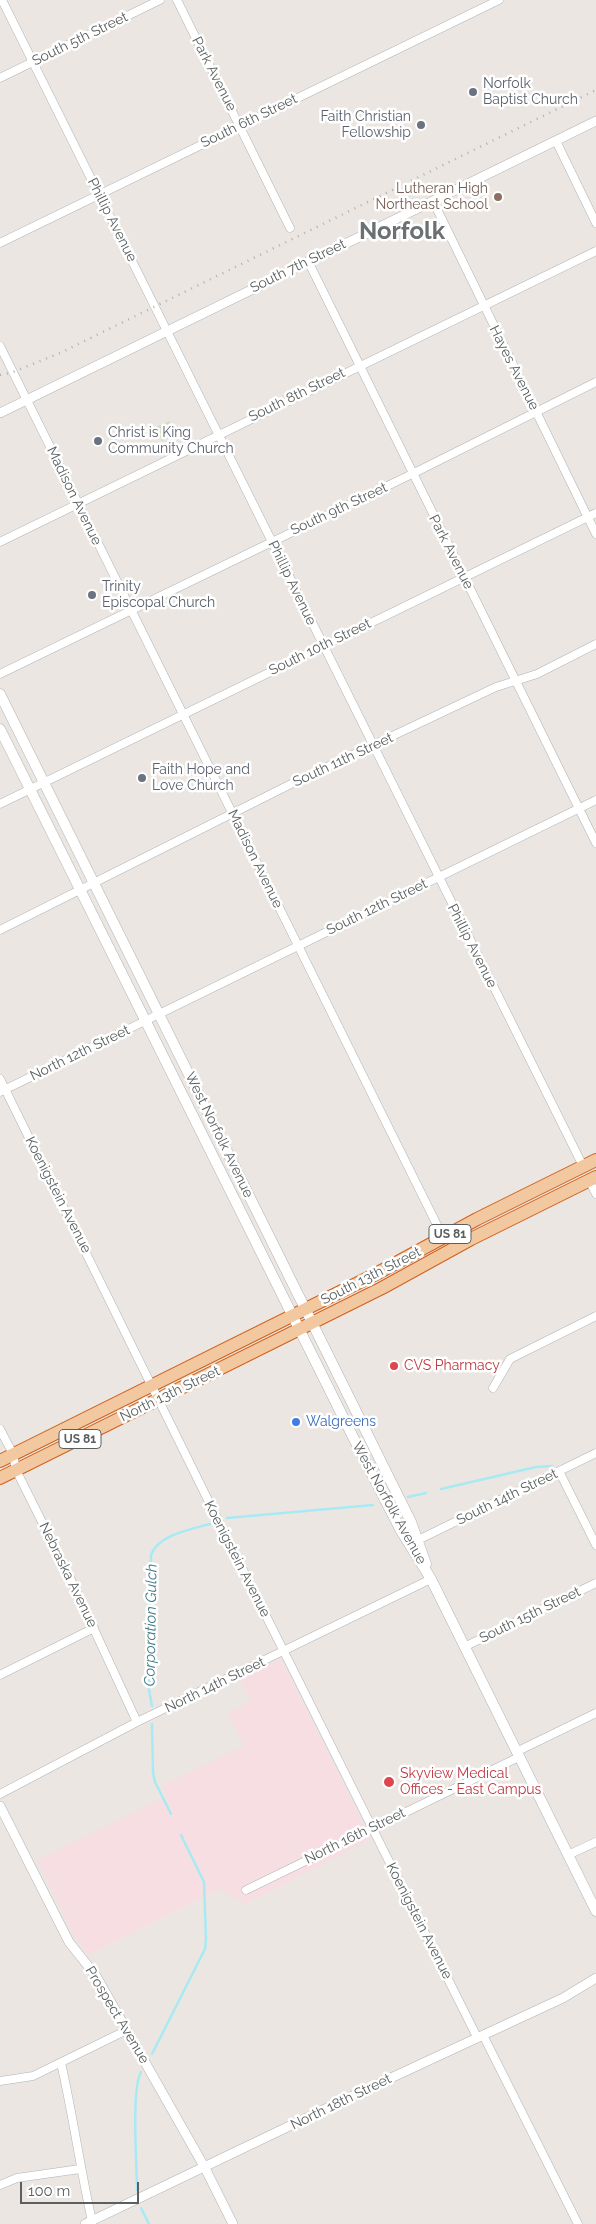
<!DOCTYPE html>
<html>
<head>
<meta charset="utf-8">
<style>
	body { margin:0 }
	#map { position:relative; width:596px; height:2224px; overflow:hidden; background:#ebe6e1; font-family:Raleway,sans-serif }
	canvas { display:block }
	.scale { position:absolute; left:20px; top:2182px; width:119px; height:22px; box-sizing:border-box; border:2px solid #5a5f60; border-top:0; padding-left:6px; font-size:15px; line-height:18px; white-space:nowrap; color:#5a5f60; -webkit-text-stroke:4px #fff; paint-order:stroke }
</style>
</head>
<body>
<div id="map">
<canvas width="596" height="2224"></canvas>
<div class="scale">100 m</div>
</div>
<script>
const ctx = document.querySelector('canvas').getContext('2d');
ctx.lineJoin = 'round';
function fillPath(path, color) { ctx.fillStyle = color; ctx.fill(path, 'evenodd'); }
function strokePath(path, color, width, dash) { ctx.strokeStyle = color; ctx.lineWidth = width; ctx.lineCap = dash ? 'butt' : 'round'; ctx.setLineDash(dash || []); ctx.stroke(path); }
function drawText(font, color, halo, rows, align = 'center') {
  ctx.font = font + ' Raleway,sans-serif'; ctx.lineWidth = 5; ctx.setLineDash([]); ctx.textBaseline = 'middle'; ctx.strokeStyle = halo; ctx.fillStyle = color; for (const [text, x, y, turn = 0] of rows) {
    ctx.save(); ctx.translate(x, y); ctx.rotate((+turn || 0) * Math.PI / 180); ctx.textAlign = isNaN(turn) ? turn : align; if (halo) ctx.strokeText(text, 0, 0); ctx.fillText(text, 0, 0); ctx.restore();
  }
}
const medical = new Path2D(`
	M281,1658L371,1839L246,1904L219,1889L89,1955L74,1936L37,1860L166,1796L161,1786L244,1746L228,1713L251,1701L240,1679Z`);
const green = new Path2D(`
	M169,421L176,435L162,441L156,427Z`);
const stream = new Path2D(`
	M441,1489L536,1467L553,1466
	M408,1497L426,1493
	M227,1518L373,1505
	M152,1706L149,1690L151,1555C158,1534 194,1529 213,1523
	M152,1724L153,1773L155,1782L171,1814
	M152,2054L205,1949L206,1939L204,1882L181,1835
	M137,2190C137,2166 131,2090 141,2072
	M141,2208L149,2224`);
const minor = new Path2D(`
	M2,0L583,1166
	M177,0L290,228
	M0,78L160,0
	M556,141L596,223
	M433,201L596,534
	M0,243L499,0
	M308,261L596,843
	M0,346L443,1237
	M0,542L596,251
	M0,674L412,474L596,382
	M0,804L596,513
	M0,930L295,782L496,687L537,674L596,644
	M0,1079L209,1502L477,2037
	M0,1092L596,800
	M589,1180L596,1194
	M493,1388L510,1359L596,1316
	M0,1429L13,1454L16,1470L73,1584L137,1722
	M559,1471L596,1545
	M418,1540L596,1453
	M464,1647L596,1583
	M0,1675L94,1628
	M516,1752L596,1713
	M0,1794L137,1722L431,1579
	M568,1855L596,1842
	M246,1890L519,1757
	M483,2035L578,2224
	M61,2063C73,2115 80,2168 92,2221
	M0,2081L33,2076L127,2030
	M0,2185L17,2178L80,2169`);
const tertiary = new Path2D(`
	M0,413L596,121
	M0,1806L69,1942L96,1976L205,2168L233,2224
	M85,2224L350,2097L563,1998L596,1978`);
const secondary = new Path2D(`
	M0,694L411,1522L426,1564
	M0,729L353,1437L400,1529L431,1579L596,1911`);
const trunk = new Path2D(`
	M0,1461L374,1275L477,1219L596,1160
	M0,1478L382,1288L471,1239L596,1177`);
const rail = new Path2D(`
	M0,375L13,372L60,353L596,90`);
const markers = [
	[473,92,5,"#6b7280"],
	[421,125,5,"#6b7280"],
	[498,197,5,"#8d6e63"],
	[98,441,5,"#6b7280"],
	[92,595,5,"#6b7280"],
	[142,778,5,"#6b7280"],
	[394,1366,5,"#e0444e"],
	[296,1422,5,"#3f7fe0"],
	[389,1782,6,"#e0444e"]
];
const shields = [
	[450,1234,42],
	[80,1439,42]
];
const shieldNames = [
	["US 81",450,1234],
	["US 81",80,1439]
];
const streetNames = [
	["South 5th Street",80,39,-26],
	["Park Avenue",214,74,63],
	["South 6th Street",249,121,-26],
	["Phillip Avenue",112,220,63],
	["South 7th Street",298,266,-26],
	["Hayes Avenue",514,368,63],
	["South 8th Street",297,395,-26],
	["Madison Avenue",74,496,64],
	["South 9th Street",339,509,-25],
	["Park Avenue",451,552,63],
	["Phillip Avenue",292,583,64],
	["South 10th Street",320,647,-26],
	["South 11th Street",343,760,-25],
	["Madison Avenue",255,859,64],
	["South 12th Street",377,907,-26],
	["Phillip Avenue",472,946,63],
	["North 12th Street",80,1053,-26],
	["West Norfolk Avenue",219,1135,64],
	["Koenigstein Avenue",58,1195,63],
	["South 13th Street",371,1276,-27],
	["North 13th Street",170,1394,-26],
	["South 14th Street",507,1497,-26],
	["West Norfolk Avenue",389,1503,61],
	["Koenigstein Avenue",237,1559,63],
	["Nebraska Avenue",68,1575,64],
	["South 15th Street",530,1615,-26],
	["North 14th Street",215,1685,-26],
	["North 16th Street",355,1836,-26],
	["Koenigstein Avenue",419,1921,63],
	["Prospect Avenue",117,2015,59],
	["North 18th Street",341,2102,-26]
];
const worshipNames = [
	["Norfolk",483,84],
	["Baptist Church",483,100],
	["Faith Christian",411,117,"right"],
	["Fellowship",411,133,"right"],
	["Christ is King",108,433],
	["Community Church",108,449],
	["Trinity",102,587],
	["Episcopal Church",102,603],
	["Faith Hope and",152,770],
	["Love Church",152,786]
];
const educationNames = [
	["Lutheran High",488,189],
	["Northeast School",488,205]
];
const healthNames = [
	["CVS Pharmacy",404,1366],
	["Skyview Medical",400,1774],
	["Offices - East Campus",400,1790]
];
const shopNames = [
	["Walgreens",306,1422]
];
const waterNames = [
	["Corporation Gulch",151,1625,-89]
];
const townNames = [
	["Norfolk",402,232]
];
fillPath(medical, '#f7dee3');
fillPath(green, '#cae0c0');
strokePath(stream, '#a8eaf4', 2.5);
strokePath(minor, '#afb3b5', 9);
strokePath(tertiary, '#afb3b5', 10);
strokePath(secondary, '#aeb3b5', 11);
strokePath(trunk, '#d1601b', 14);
strokePath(minor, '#fff', 8);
strokePath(tertiary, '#fff', 9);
strokePath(secondary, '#fff', 10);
strokePath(trunk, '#f2c8a0', 12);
strokePath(rail, '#afb0b0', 2.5, [1, 6]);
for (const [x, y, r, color] of markers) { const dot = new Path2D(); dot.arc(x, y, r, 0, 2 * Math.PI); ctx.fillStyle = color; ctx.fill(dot); strokePath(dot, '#fff', 2); }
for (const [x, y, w] of shields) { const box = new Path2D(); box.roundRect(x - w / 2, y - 9.5, w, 19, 4); ctx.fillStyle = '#fff'; ctx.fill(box); strokePath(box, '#5a5f60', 1); }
drawText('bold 12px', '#5a5f60', null, shieldNames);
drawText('14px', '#5a5f60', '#fff', streetNames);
drawText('14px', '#5b616d', '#fff', worshipNames, 'left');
drawText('14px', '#785e54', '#fff', educationNames, 'right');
drawText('14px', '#be3a42', '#fff', healthNames, 'left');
drawText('14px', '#366cbe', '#fff', shopNames, 'left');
drawText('italic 15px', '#407c8a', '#fff', waterNames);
drawText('bold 24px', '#6b7172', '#fff', townNames);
</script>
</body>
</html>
